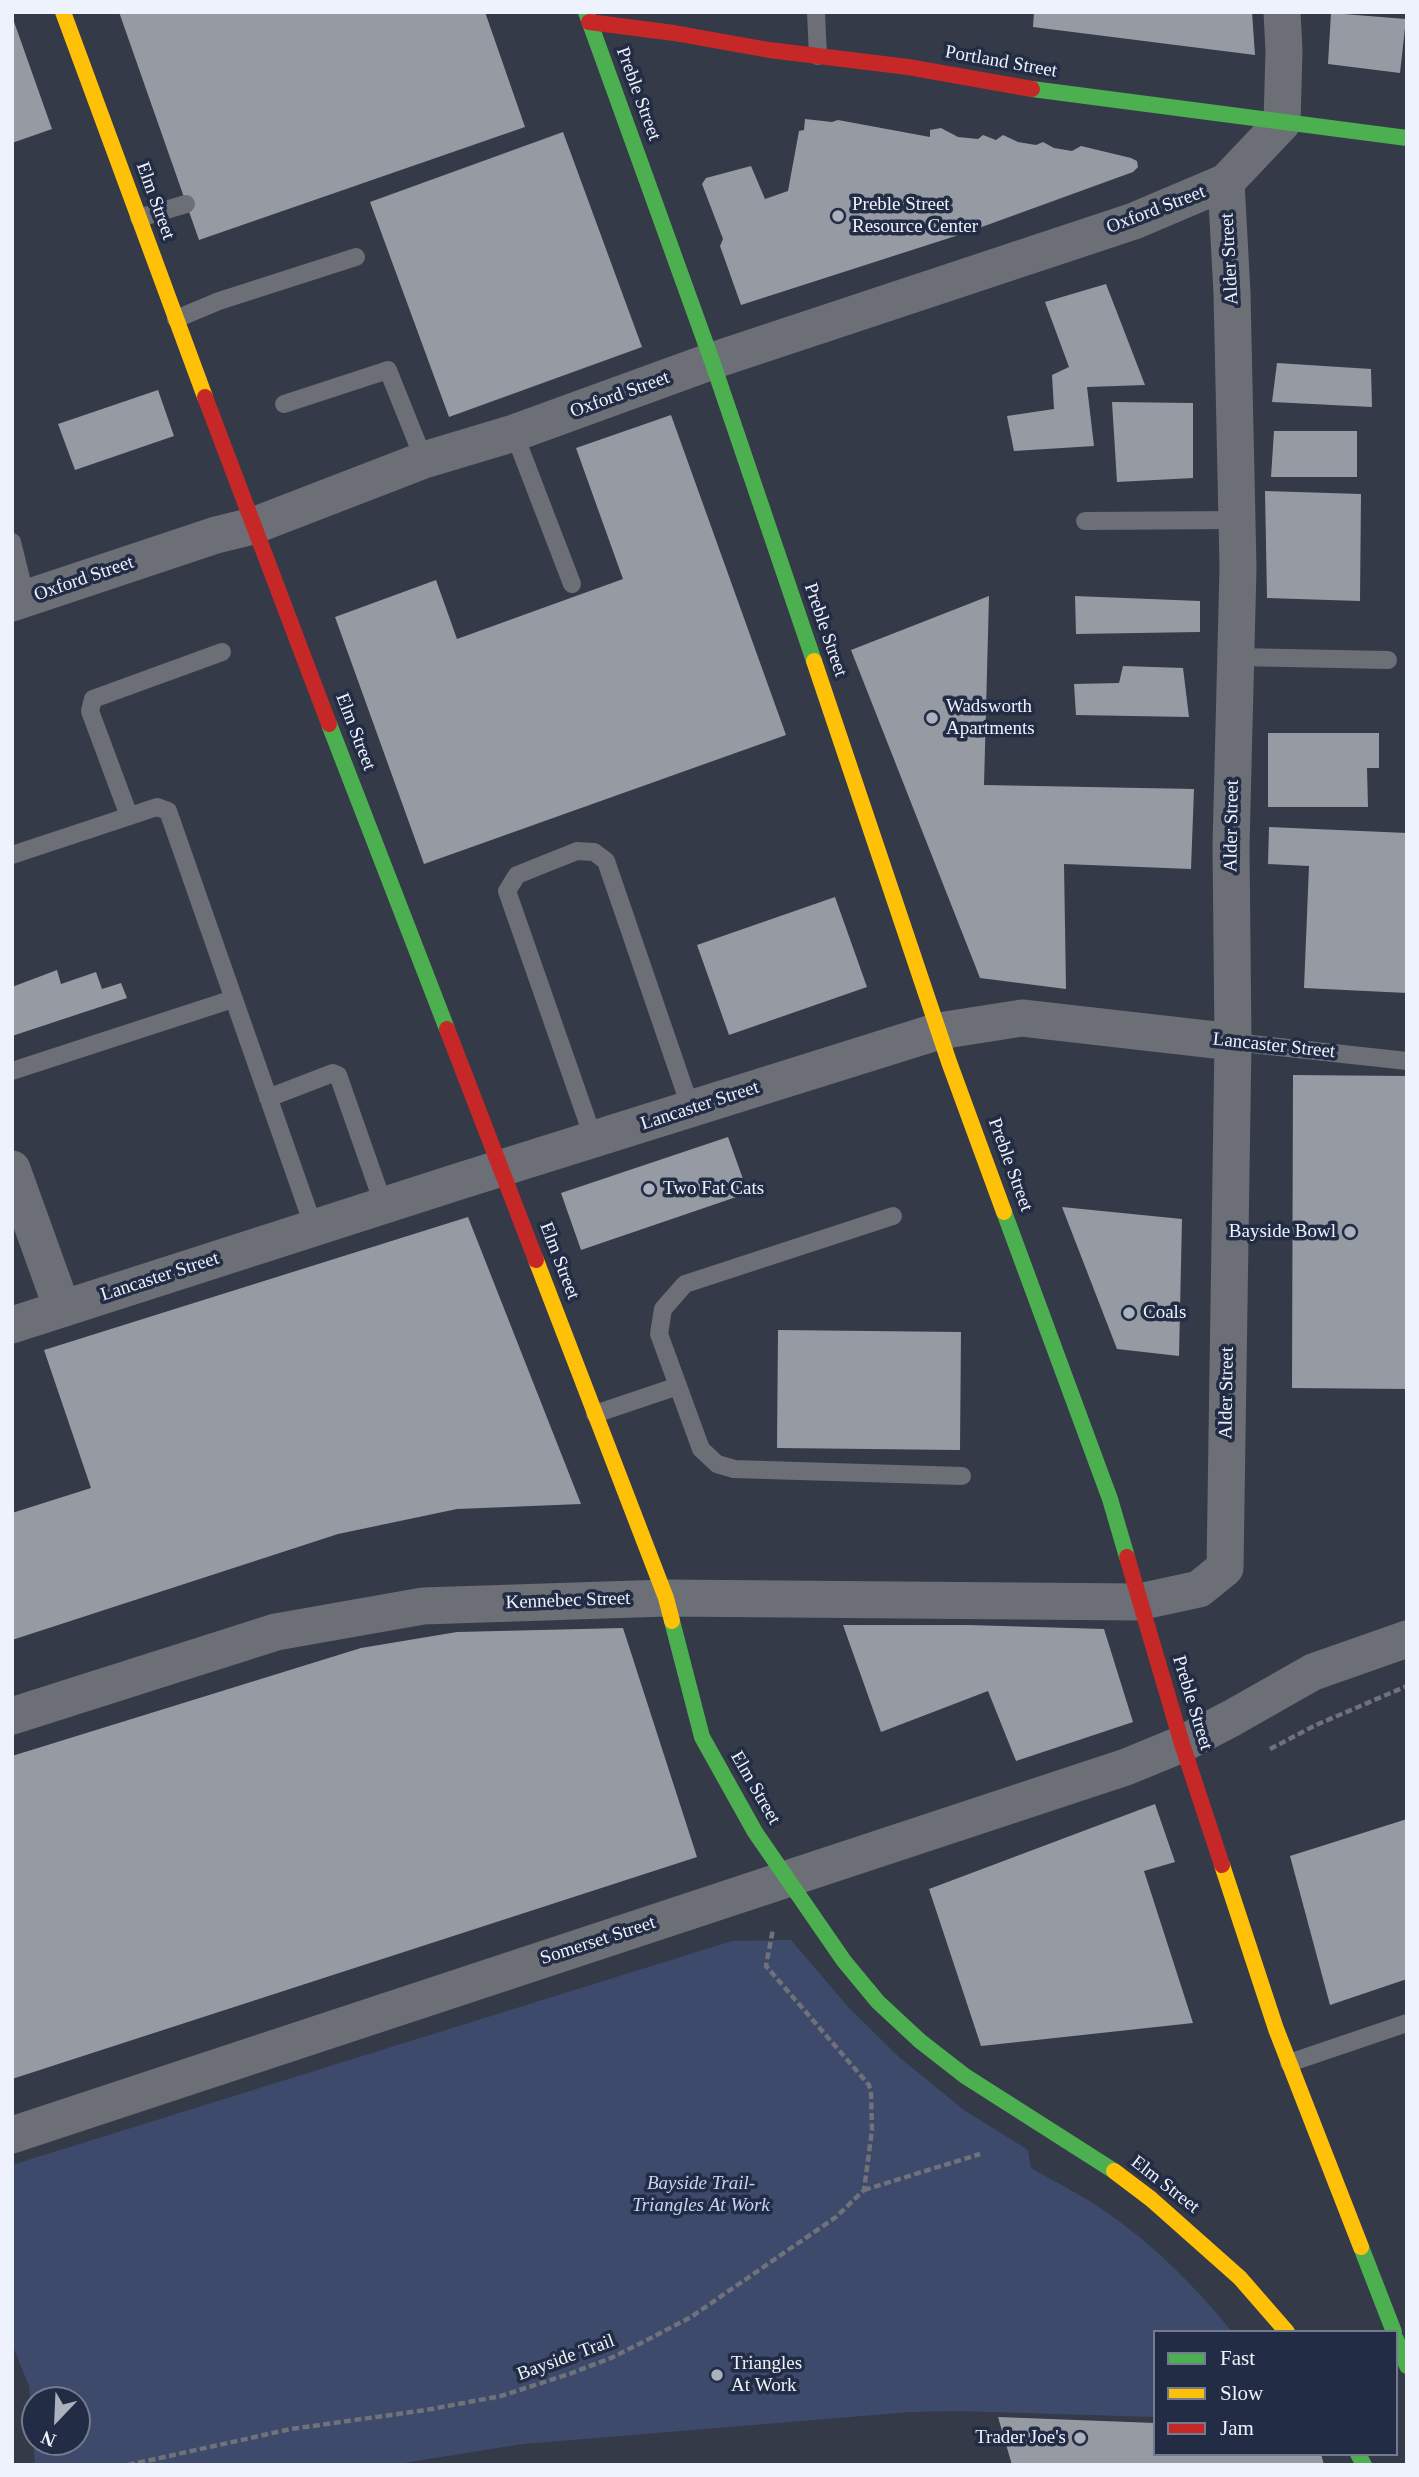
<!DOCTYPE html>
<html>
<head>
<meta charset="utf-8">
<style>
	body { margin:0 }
	#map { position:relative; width:1419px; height:2477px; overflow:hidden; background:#343a48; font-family:"Times New Roman",serif }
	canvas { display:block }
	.frame { position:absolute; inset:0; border:14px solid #edf2fc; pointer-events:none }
	.legend { position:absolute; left:1153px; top:2330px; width:245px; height:126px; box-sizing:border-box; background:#222c45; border:2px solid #737b8e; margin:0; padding:9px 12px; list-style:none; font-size:21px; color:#edf2fc }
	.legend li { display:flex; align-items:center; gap:14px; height:35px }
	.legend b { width:35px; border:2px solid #737b8e }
	.north { position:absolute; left:21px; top:2386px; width:70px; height:70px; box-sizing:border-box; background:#222c45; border:2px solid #737b8e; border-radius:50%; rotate:203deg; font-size:19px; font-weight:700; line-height:28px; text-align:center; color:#edf2fc }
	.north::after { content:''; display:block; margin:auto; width:24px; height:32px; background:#acb2bd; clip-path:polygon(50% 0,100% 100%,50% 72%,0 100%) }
</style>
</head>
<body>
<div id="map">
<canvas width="1419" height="2477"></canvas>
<div class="frame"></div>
<ul class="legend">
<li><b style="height:9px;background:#4caf50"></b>Fast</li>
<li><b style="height:9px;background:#ffc107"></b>Slow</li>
<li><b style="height:9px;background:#c62828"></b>Jam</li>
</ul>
<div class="north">N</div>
</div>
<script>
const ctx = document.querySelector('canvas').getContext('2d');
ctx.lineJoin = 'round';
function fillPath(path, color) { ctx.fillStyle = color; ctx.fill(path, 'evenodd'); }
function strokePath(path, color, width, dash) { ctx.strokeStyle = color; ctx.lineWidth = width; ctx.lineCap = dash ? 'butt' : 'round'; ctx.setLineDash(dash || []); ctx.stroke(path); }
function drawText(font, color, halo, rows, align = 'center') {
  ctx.font = font + ' "Times New Roman",serif'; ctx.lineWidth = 7; ctx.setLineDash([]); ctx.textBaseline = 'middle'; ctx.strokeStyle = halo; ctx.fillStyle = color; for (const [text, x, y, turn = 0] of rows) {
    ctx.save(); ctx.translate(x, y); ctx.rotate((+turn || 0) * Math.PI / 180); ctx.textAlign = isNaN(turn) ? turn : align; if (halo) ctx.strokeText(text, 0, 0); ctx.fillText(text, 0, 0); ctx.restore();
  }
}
const green = new Path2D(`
	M791,1940L850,2009L900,2058L964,2110L1028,2150L1031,2168C1056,2182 1083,2196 1106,2212C1154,2245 1196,2287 1232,2332H1155V2417L958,2411L911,2412L523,2444L391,2465H35L29,2386L12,2344V2165L732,1941ZM35,2400H77V2442H35Z`);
const building = new Path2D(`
	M119,12H485L525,127L199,240Z
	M1034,12H1252L1255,55L1033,27Z
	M1331,13L1406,19L1400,73L1328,64Z
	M12,16L52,129L12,143Z
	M805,119L832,122L838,120L930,137V130L941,128L958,137L978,139L983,135L996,140L1003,135L1018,142L1036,145L1043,142L1054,148L1072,151L1081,146L1131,158L1137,161L1138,167L1133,172L968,232L741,305L720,246L723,239L702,184L706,178L751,166L765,199L788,191L799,131L804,130Z
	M563,132L642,347L449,417L370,202Z
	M1106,284L1145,385L1087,387L1094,446L1014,451L1007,416L1054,409L1052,375L1069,367L1045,302Z
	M1277,363L1371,369L1372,407L1272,402Z
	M158,390L174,436L75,470L58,424Z
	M1112,402L1193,403V478L1117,482Z
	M671,415L786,735L424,864L335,617L436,580L457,639L623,579L576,448Z
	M1274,431H1357V477H1271Z
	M1265,491L1361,494L1360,601L1267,598Z
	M989,596L984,785L1194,789L1191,869L1064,864L1066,989L980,978L851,650Z
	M1075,596L1200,601V632L1076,634Z
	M1123,666L1183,668L1189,717L1076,715L1074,684L1119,683Z
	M1268,733H1379V768H1367L1368,807H1268Z
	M1269,827L1407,833V993L1304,988L1309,866L1268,864Z
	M835,897L867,987L729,1035L697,945Z
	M57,970L61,984L96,972L102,989L121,983L127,998L12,1036V987Z
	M1293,1075L1407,1076V1389L1292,1388Z
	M728,1137L748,1193L581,1250L561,1193Z
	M1062,1207L1182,1219L1179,1356L1117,1349Z
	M468,1217L581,1504L457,1509L338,1534L12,1640V1513L91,1488L44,1350Z
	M778,1330L961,1332L960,1450L777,1448Z
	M843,1625H968L1104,1629L1133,1722L1016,1761L988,1691L881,1732Z
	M623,1628L697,1857L12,2079V1756L361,1648L457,1632Z
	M1155,1804L1175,1862L1144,1871L1193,2023L981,2046L929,1889Z
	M1407,1819V1979L1330,2005L1290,1856Z
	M998,2417L1155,2423V2454H1321L1324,2465H1012Z`);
const path = new Path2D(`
	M1270,1749L1316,1725L1407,1686
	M864,2190L980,2154
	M128,2465L291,2429L426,2410L501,2396L572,2373L611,2358L649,2339L691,2317L836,2217L864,2190L872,2130L871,2094L869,2085L766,1966L773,1929`);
const lane = new Path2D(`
	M816,12L818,56
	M139,218L186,204
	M176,319L219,301L356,257
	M284,404L388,370L424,460
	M514,433L572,584
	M1085,521L1237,520
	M12,542L26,599
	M1236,657L1388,660
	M129,816L90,711L93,699L222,652
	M12,855L157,807L168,811L314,1228
	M1233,1042L1407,1061
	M12,1071L233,999
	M268,1098L333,1073L338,1075L384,1206
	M594,1140L507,891L517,875L577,851L594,852L606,861L691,1109
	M893,1216L685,1284L663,1309L659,1334L701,1449L717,1464L734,1469L962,1476
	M595,1414L678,1386
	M1289,2063L1407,2023`);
const street = new Path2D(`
	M12,603L216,535L253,526L424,460L514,433L712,361L1134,221L1226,182L1282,123L1284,51L1282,12
	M12,1169L62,1308
	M12,1325L460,1181L939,1031L1022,1018L1233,1042
	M12,1716L276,1632L423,1606L666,1598L1139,1602L1199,1589L1225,1568L1233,1042L1231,846L1238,567L1232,293L1226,182
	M12,2135L1126,1767L1182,1744L1232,1718L1313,1672L1407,1639`);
const fast = new Path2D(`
	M586,12L712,361L814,661
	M1032,89L1407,138
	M329,724L447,1029
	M1004,1212L1110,1499L1127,1557
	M672,1621L702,1737L755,1832L844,1961L878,2002L920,2041L965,2076L1114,2171
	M1361,2247L1394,2332
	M1396,2339L1407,2366
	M1358,2454L1364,2465`);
const slow = new Path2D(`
	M63,12L205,397
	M814,661L949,1062L1004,1212
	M536,1260L666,1598L672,1621
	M1222,1865L1276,2029L1361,2247
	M1114,2171L1151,2199L1240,2278L1287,2332`);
const jam = new Path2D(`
	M589,22L674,33L769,50L908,67L1032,89
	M205,397L329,724
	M447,1029L536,1260
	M1127,1557L1182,1744L1222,1865`);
const markers = [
	[838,216,7,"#acb2bd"],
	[932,718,7,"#acb2bd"],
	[649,1189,7,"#acb2bd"],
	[1350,1232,7,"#acb2bd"],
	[1129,1313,7,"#acb2bd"],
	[717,2375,7,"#acb2bd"],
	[1080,2438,7,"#acb2bd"]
];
const streetNames = [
	["Portland Street",1001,62,10],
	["Preble Street",638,94,70],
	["Elm Street",155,201,70],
	["Oxford Street",1156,210,-21],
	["Alder Street",1230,259,-93],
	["Oxford Street",620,395,-20],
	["Oxford Street",84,579,-19],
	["Preble Street",825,630,71],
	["Elm Street",355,732,69],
	["Alder Street",1232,826,-89],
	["Lancaster Street",1274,1046,6],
	["Lancaster Street",700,1106,-18],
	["Preble Street",1010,1165,70],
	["Elm Street",559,1261,69],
	["Lancaster Street",160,1277,-18],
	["Alder Street",1227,1393,-89],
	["Kennebec Street",568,1601,-2],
	["Preble Street",1192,1703,73],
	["Elm Street",755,1788,60],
	["Somerset Street",598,1941,-18],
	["Elm Street",1165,2185,38],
	["Bayside Trail",566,2358,-20]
];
const poiNames = [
	["Preble Street",852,205],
	["Resource Center",852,227],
	["Wadsworth",946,707],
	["Apartments",946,729],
	["Two Fat Cats",663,1189],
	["Bayside Bowl",1336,1232,"right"],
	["Coals",1143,1313],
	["Triangles",731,2364],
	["At Work",731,2386],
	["Trader Joe's",1066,2438,"right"]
];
const parkNames = [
	["Bayside Trail-",701,2184],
	["Triangles At Work",701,2206]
];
fillPath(green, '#3d4a6b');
fillPath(building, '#969aa3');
strokePath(path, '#6f7279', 4.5, [7, 3.5]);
strokePath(lane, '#6c6f75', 18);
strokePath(street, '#6c6f75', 37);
strokePath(fast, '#4caf50', 16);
strokePath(slow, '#ffc107', 16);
strokePath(jam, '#c62828', 16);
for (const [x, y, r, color] of markers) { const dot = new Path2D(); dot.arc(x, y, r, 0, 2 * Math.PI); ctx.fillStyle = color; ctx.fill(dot); strokePath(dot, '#222c45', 2.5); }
drawText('19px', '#edf2fc', '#222c45', streetNames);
drawText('19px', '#edf2fc', '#222c45', poiNames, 'left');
drawText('italic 19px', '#c7d5f6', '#222c45', parkNames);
</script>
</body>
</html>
